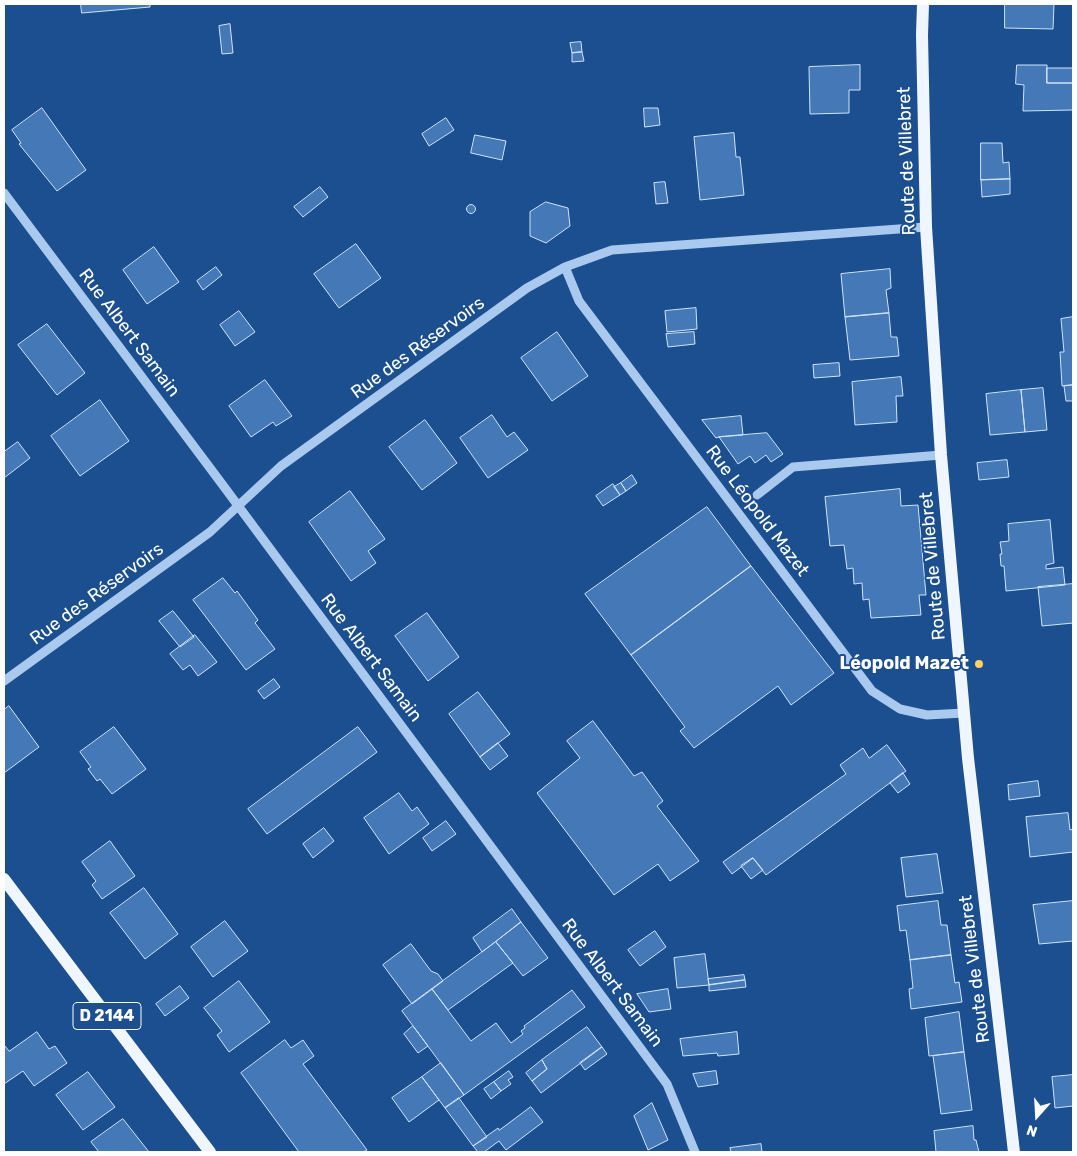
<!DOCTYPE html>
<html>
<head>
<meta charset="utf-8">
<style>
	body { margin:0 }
	#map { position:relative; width:1077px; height:1156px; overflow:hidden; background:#1b4f8f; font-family:Rubik,sans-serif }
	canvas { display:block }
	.frame { position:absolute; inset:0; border:5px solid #fff; pointer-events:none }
	.north { position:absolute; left:1012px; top:1091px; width:50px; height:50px; -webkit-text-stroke:4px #1b4f8f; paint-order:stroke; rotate:199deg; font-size:14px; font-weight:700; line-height:20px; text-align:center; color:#fff }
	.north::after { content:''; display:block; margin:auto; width:18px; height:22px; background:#fff; clip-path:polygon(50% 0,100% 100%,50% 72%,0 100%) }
</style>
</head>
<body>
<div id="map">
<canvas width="1077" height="1156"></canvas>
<div class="frame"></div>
<div class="north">N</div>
</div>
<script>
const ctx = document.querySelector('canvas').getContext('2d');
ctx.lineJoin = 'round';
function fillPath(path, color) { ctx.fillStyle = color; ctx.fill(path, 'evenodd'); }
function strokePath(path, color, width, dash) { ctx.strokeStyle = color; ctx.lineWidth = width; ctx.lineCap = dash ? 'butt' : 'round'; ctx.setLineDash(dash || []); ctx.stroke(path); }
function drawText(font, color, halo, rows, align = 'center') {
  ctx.font = font + ' Rubik,sans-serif'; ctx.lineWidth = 4; ctx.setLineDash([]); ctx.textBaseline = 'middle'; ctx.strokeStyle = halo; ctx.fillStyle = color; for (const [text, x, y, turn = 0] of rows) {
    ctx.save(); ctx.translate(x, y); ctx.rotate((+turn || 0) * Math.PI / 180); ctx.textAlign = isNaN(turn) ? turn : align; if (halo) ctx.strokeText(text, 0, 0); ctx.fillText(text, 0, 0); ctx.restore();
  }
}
const building = new Path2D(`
	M81,4H150V7L82,13Z
	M1005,4H1054L1053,29L1005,28Z
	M230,24L233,53L222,54L219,26Z
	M581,42L582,52L572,53L570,43Z
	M582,52L584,61L572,62V53Z
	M860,65V90H849V113L810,114L809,67Z
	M1017,65H1047V83H1073V110L1023,111L1024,85L1016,84Z
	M1047,68H1073V83H1047Z
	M42,108L86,170L57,191L19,144L21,143L12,130Z
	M644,108H658L660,125L645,127Z
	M446,118L454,130L429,146L422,134Z
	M734,133L736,157H740L744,195L700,200L694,137Z
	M475,135L506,141L502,160L471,153Z
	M981,143H1002L1003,163L1009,162L1010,179L981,180Z
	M1010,179V194L982,197L981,180Z
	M665,182L668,203L656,204L654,183Z
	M320,187L328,197L303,217L294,207Z
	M546,202L568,208L570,226L546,243L530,236V212Z
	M466.5 209a4.5 4.5 0 1 1 9 0a4.5 4.5 0 1 1-9 0Z
	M356,244L381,278L339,308L314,274Z
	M154,247L179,282L147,304L123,270Z
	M216,267L222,275L203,290L197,281Z
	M890,269L891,288L886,290L889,313L845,317L841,274Z
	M696,308L697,329L667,332L665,311Z
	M239,311L255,332L235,346L220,325Z
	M889,313L891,337H897L899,356L850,360L845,317Z
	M1073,317V385L1062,386L1060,352H1064L1061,319Z
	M47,324L85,373L57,395L18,345Z
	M557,332L588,376L552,401L521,358Z
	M694,332L695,344L668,347L666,334Z
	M839,363L840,376L814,378L813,365Z
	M901,377L903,396H896L897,422L855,425L852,382Z
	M265,380L292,416L276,426L273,422L251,437L229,406Z
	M1073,385V401H1066L1064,386Z
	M1043,388L1047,430L1025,432L1021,390Z
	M1021,390L1025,432L990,435L986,394Z
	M100,400L129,441L80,476L51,436Z
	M492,415L507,437L514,432L528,450L488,478L460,438Z
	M741,416L743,435L719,437L716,438L702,420Z
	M425,420L457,463L422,490L389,447Z
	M767,433L783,454L771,462L766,455L755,463L750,456L738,464L719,437Z
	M18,442L30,458L4,478V452Z
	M1007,460L1009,477L979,480L977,463Z
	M632,475L637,483L626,491L621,483Z
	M621,483L626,491L620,495L614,487Z
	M613,484L620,495L603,506L596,496Z
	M900,489L901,506L918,505L926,595H919L921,615L871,618L869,599L863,600L862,583L854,584L853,568L847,569L844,545L830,546L825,497Z
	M350,491L385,539L368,551L376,563L351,581L309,522Z
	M707,507L751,566L631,655L585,594Z
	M1050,520L1054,563L1046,565V569L1063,567L1065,585L1006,591L1004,566H1001L1000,554H1002L1000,542L1009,541L1008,524Z
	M751,566L834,673L791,705L778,686L694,748L680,731L685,727L631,655Z
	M223,578L235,593L237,591L258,620L255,623L275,649L246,670L193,600Z
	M1073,584V623L1042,626L1038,587Z
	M173,611L194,637L180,647L159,621Z
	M427,613L459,657L428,681L395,636Z
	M195,635L217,662L198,676L190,665L183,670L170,654Z
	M274,679L280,687L264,699L258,691Z
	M478,692L510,734L480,757L449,714Z
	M9,706L39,747L4,773V710Z
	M593,721L634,776L642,772L663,801L657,806L699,861L670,881L658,864L614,895L537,793L580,758L567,741Z
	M114,727L146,769L112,794L100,779L97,781L88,769L91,767L80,752Z
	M358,727L377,752L267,834L248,809Z
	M498,743L508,756L490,770L480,757Z
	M887,745L906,771L766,875L753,858L732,874L723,862L846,774L840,765L863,748L869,758Z
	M903,773L910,784L898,793L890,783Z
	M1038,781L1040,796L1009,800L1008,785Z
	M399,793L412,811L417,807L429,824L389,854L364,818Z
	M1068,813L1070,830L1073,829V852L1030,857L1026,817Z
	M446,821L456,834L432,851L423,838Z
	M324,828L334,841L313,858L303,844Z
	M110,841L135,876L102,899L92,885L96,881L82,862Z
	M937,854L943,893L906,897L901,858Z
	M753,858L763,870L751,879L741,866Z
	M144,888L178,934L145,959L110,913Z
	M938,901L941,925H947L951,955L910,960L906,930L900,931L897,906Z
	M1073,901V941L1039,944L1033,905Z
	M512,909L521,922L482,952L473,938Z
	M225,921L248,951L213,977L191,947Z
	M521,922L548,958L523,976L496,942Z
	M655,931L666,947L640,966L628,950Z
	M496,942L513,963L448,1010L432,989Z
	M411,944L431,971L438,974L443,981L412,1004L383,965Z
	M705,954L709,985L677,988L674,958Z
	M951,955L955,983L959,982L962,1002L911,1009L909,989L913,988L910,960Z
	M744,975L745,980L709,985L708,979Z
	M745,980L746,987L709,991V985Z
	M239,981L270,1022L229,1052L217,1035L222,1031L204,1008Z
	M180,986L189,998L165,1016L156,1004Z
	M432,989L471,1041L496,1023L511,1043L523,1034L521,1031L525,1028L524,1026L572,990L585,1007L464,1095L402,1011Z
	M668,989L671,1009L649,1012L637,994Z
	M959,1012L964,1052L929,1056L925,1018Z
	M413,1026L428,1046L418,1053L404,1034Z
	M587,1027L602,1047L541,1093L532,1081L547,1069L542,1060Z
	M37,1032L49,1049L55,1046L67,1063L34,1086L23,1071L4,1084V1045L9,1051Z
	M737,1032L739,1054L718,1056L717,1053L683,1056L680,1039Z
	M285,1040L291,1048L303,1040L314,1056L303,1064L367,1150L363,1152H299L241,1073Z
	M602,1047L607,1054L585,1070L580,1063Z
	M964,1052L972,1110L941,1114L933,1056Z
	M542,1060L547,1069L532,1081L526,1073Z
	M441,1063L464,1095L445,1108L422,1077Z
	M509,1071L513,1077L508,1080L511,1084L501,1091L494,1082Z
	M716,1071L718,1084L698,1087L693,1074Z
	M88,1072L115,1107L83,1130L56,1095Z
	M1073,1075V1106L1055,1108L1052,1077Z
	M422,1077L439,1100L409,1122L392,1098Z
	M494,1082L501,1091L491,1099L484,1089Z
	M459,1098L487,1137L473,1146L445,1108Z
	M652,1103L668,1140L648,1150L634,1116Z
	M531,1107L543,1122L506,1150L499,1141L484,1152H478L473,1146L498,1128L499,1130Z
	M123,1119L149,1152H99L91,1142Z
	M973,1126L974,1140H976L979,1152H936L934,1131Z
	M761,1144L762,1152H731L730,1148Z`);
const minor = new Path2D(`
	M4,193L222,484L667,1084L695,1152
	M565,267L579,301L872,691L900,709L927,715L964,713
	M757,495L793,467L941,455
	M4,681L210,532L281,466L527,288L565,267L612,250L926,227`);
const major = new Path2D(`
	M923,4L922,35L926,227L941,455L968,758L1014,1152
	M4,879L210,1152`);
const markers = [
	[979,664,5,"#ffd166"]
];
const shields = [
	[107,1016,68]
];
const shieldNames = [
	["D 2144",107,1016]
];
const streetNames = [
	["Route de Villebret",907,161,-92],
	["Rue Albert Samain",129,333,53],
	["Rue des Réservoirs",418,348,-36],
	["Rue Léopold Mazet",757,511,53],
	["Route de Villebret",933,566,-95],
	["Rue des Réservoirs",97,594,-36],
	["Rue Albert Samain",371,658,53],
	["Route de Villebret",975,969,-97],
	["Rue Albert Samain",612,983,53]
];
const poiNames = [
	["Léopold Mazet",969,664]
];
fillPath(building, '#4478b7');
strokePath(building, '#cfe3fa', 1);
strokePath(minor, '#a9c9ee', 9);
strokePath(major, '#f0f6ff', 12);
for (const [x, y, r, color] of markers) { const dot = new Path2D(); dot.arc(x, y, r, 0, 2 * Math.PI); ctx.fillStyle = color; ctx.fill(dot); strokePath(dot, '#1b4f8f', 2); }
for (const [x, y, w] of shields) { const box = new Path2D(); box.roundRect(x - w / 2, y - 13.5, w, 27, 4); ctx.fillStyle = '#1b4f8f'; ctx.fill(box); strokePath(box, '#fff', 1); }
drawText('bold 16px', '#fff', null, shieldNames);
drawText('18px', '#fff', '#1b4f8f', streetNames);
drawText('bold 18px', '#fff', '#1b4f8f', poiNames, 'right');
</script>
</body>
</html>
